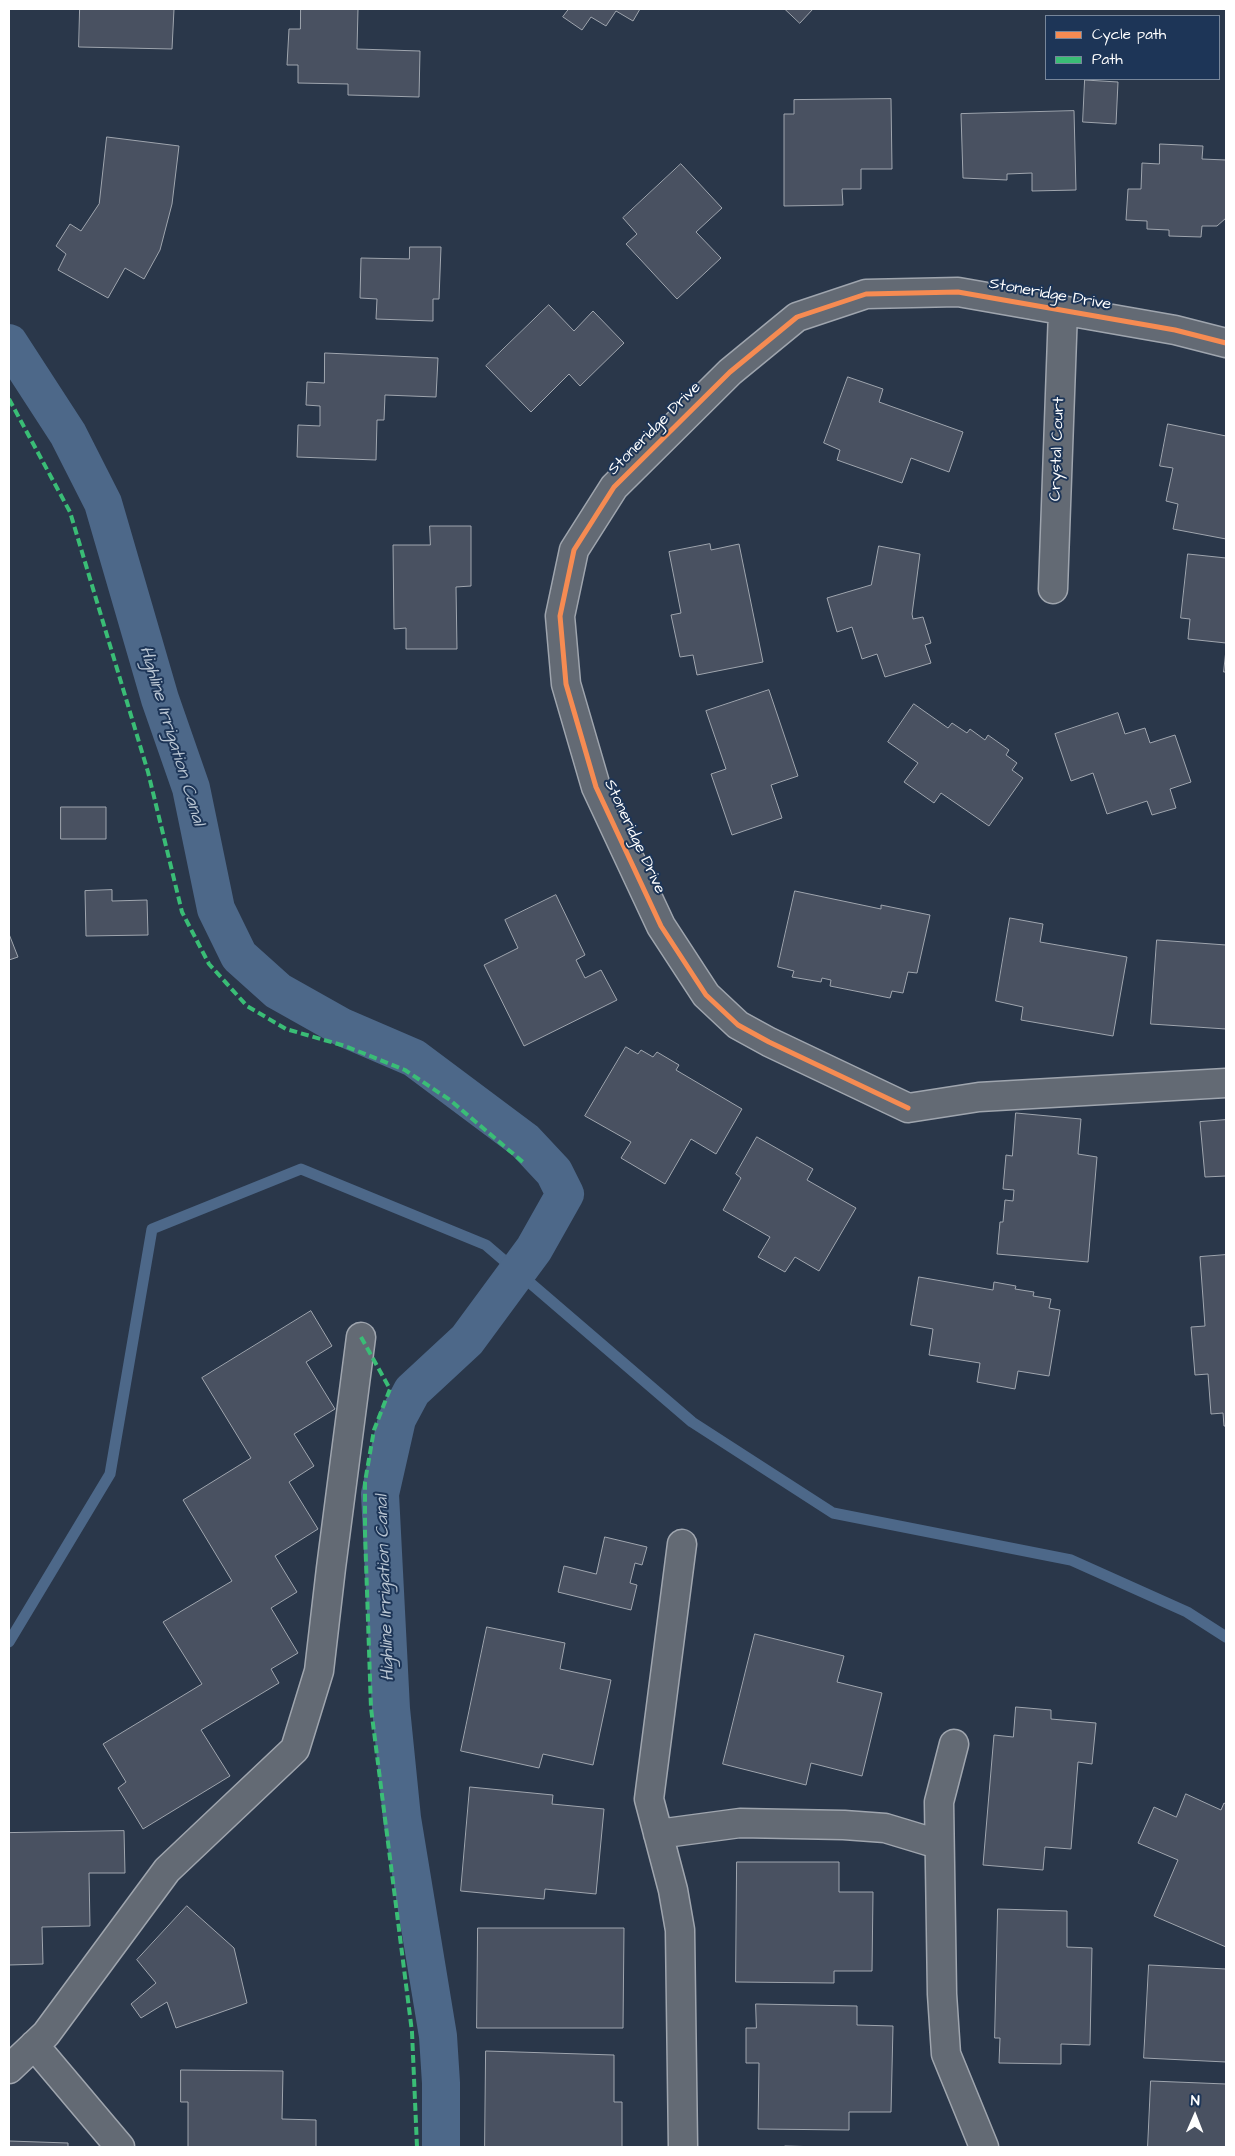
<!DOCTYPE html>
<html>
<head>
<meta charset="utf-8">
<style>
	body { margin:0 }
	#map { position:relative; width:1235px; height:2156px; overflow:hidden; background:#2a374a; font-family:"Architects Daughter",sans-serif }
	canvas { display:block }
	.frame { position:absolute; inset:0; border:10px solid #fff; pointer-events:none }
	.legend { position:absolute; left:1045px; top:15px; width:175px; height:65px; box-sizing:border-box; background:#1d3557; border:1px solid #77869a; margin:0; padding:6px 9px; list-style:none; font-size:15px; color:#fff }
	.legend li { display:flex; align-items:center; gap:10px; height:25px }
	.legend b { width:25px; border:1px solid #77869a }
	.north { position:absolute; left:1170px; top:2091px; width:50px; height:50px; -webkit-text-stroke:4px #1d3557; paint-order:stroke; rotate:1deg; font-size:14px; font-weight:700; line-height:20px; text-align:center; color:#fff }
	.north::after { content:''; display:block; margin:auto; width:18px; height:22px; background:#fff; clip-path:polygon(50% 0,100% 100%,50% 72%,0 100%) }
</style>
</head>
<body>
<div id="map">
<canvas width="1235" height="2156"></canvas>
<div class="frame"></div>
<ul class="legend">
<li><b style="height:6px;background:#f68b52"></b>Cycle path</li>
<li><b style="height:6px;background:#3abd76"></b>Path</li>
</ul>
<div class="north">N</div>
</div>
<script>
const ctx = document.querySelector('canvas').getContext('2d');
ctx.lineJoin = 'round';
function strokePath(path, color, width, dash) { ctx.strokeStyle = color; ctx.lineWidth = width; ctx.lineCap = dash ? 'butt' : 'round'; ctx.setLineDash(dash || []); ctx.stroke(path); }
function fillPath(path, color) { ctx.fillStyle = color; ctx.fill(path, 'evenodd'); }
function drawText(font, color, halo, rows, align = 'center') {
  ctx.font = font + ' "Architects Daughter",sans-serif'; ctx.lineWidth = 4; ctx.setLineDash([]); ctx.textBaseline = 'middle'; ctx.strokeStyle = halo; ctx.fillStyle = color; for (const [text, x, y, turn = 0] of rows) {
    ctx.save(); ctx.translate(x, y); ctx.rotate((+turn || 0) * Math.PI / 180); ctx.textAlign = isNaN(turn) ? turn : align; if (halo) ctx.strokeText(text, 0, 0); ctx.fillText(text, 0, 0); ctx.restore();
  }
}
const stream = new Path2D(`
	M9,1642L110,1474L152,1229L301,1169L486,1245L692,1422L833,1513L1071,1560L1187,1612L1226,1637`);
const canal = new Path2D(`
	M9,343L68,434L103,503L160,699L191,788L216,909L239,956L278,991L342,1027L414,1058L525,1141L554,1172L565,1194L534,1249L467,1340L412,1391L397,1419L380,1494L391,1709L402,1818L438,2036L441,2083V2147`);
const building = new Path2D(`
	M80,9H174L172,49L79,47Z
	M301,9H358L357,49L420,51L419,97L348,95V84L298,83V65H287L289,29H300Z
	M569,9H640L633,21L616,11L606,26L591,17L582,30L563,17Z
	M785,9H813L800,23Z
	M1085,80L1118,82L1116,124L1083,122Z
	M891,99L892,169H861V189H842L843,205L784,206V114H794V100Z
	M1074,111L1076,190L1032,191V173L1007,174V180L963,178L961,114Z
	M107,137L179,146L172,204L160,250L144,279L125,268L108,298L58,270L66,254L56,246L70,224L81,231L99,204Z
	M1160,144L1203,146L1202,159L1226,160V218L1217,226H1202L1201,237L1169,236V230L1147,229V221L1126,220L1128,189H1141L1142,163L1159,164Z
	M681,164L722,208L696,232L721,258L677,299L626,244L637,234L623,218Z
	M410,247H441L439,299H433V321L376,319L377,299L360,298L361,258L409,259Z
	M549,305L574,331L593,311L624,343L580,386L569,374L531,412L486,366Z
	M325,353L438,358L436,397L385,395L384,420H377L376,460L297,457L298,425L320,426V406L306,405L307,382L324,383Z
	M848,377L883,389L879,402L963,432L949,472L911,458L902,483L837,460L840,450L824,443Z
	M1168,424L1226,436V539L1173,529L1178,504L1166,501L1173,468L1160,466Z
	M430,526H471V586L456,587L457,649H406V628L394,629L393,545H430Z
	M710,544L711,550L739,544L763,662L697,675L693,655L680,657L671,615L681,613L669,552Z
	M879,546L920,554L912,614L913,619L923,617L931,643L925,645L931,663L885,677L877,654L862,659L852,627L837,632L827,598L871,585Z
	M1188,554L1226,558V643L1188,639L1190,619L1181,618Z
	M1226,650V672H1224Z
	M769,690L798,776L771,785L782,818L732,835L711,774L726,769L706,711Z
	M914,704L948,728L952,723L967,733L970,729L985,740L988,735L1009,750L1006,755L1017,763L1012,770L1023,778L989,826L941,793L934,803L904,782L918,763L888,742Z
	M1118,713L1125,734L1145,728L1150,743L1175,735L1191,782L1170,789L1176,808L1152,815L1147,801L1107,814L1093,773L1071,781L1055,734Z
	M61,807H106V839H61Z
	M112,890V901L147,900L148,935L86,936L85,891Z
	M795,891L881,909V905L930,915L917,973L908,972L903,993L892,991L890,998L830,986L831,980L822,978L821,982L792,977L794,971L778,967Z
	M556,895L585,955L576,960L585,978L601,970L617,1000L524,1046L484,965L518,948L505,920Z
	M1010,918L1043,924L1040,942L1127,957L1113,1036L1021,1020L1023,1007L996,1001Z
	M9,934L18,957L9,960Z
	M1157,940L1226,945V1029L1151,1024Z
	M626,1047L638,1054L641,1050L653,1057L657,1052L679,1065L676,1070L742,1109L716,1154L691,1139L665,1184L621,1158L631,1142L585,1116Z
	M1016,1113L1081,1119L1078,1154L1097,1157L1088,1262L997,1254L1000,1222H1003L1005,1200L1013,1201L1014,1190L1003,1189L1006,1155L1012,1156Z
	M1226,1120V1176L1205,1177L1200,1122Z
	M757,1137L813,1169L807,1180L856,1208L819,1271L795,1257L785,1272L758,1257L770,1237L723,1210L741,1178L736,1174Z
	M1226,1255V1426H1224L1223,1413L1211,1414L1208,1374L1195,1375L1191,1327L1205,1326L1200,1257Z
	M919,1277L993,1290L994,1282L1016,1286L1015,1289L1034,1292L1033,1296L1051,1299L1049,1308L1060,1310L1049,1376L1018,1371L1015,1389L977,1382L980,1363L929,1355L933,1329L911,1325Z
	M311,1311L332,1346L306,1362L335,1409L294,1434L314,1466L289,1482L318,1529L275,1556L297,1592L271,1608L298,1653L271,1669L279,1683L201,1730L230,1776L143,1829L118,1788L126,1782L103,1744L202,1684L163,1622L232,1581L183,1500L251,1458L202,1378Z
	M605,1537L647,1547L642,1565L635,1563L630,1583L637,1585L631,1610L558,1592L564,1566L596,1574Z
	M487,1627L565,1643L560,1669L611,1680L593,1765L543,1754L539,1768L461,1751Z
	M755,1634L844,1656L837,1682L882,1693L862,1776L811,1763L806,1785L723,1764Z
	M1016,1707L1051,1710V1719L1096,1723L1092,1764L1078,1762L1071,1849L1045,1847L1043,1870L983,1865L994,1735L1013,1737Z
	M470,1787L553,1795L552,1804L604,1809L596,1894L545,1889L544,1899L461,1891Z
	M1186,1794L1221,1810L1224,1803L1226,1804V1947L1154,1916L1178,1860L1138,1843L1154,1807L1176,1817Z
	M124,1831L125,1873H89L90,1926L42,1927L43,1964L9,1965V1833Z
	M737,1862H839V1892H873L872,1971H834V1983L736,1982Z
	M187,1906L234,1948L247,2003L176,2028L167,2002L141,2018L131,2004L156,1983L137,1960Z
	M998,1909L1067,1911V1947L1092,1948L1090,2045L1061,2044V2064L999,2063L1000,2038H995Z
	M478,1928H624L623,2028H477Z
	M1149,1965L1226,1969V2062L1144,2058Z
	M756,2004L857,2006V2025L893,2026L891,2112H849V2130L758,2129L759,2063H746V2028H756Z
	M486,2051L614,2055V2102H622V2147H485Z
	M181,2070L283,2071L282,2119L316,2120V2147H188V2102H181Z
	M1151,2081L1226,2084V2147H1148Z
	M9,2141L68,2143V2147H9Z
	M785,2146L822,2147H785Z`);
const minor = new Path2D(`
	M1226,343L1175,330L958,292L866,294L797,317L730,372L614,487L574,550L560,616L566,684L596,787L661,926L706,995L738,1025L769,1042L908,1108L979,1097L1226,1083
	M1053,589L1063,310
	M682,1544L649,1799L673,1890L680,1930L683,2147
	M954,1744L939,1802L942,1994L946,2054L984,2147
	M658,1834L740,1823L844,1825L885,1828L938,1844
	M34,2045L120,2147
	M9,2069L46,2034L167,1870L295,1749L319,1671L331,1568L361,1337`);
const quiet = new Path2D(`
	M9,399L70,512L148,772L182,912L209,964L247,1006L286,1029L345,1046L405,1070L450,1100L524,1163
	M361,1337L390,1389L374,1430L365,1482V1533L371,1708L412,2032L417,2147`);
const cycleway = new Path2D(`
	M908,1108L769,1042L738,1025L706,995L661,926L596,787L566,684L560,616L574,550L614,487L730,372L797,317L866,294L958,292L1175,330L1226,343`);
const streetNames = [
	["Stoneridge Drive",1050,295,10],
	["Stoneridge Drive",655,429,-45],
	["Crystal Court",1058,449,-88],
	["Stoneridge Drive",634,837,65]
];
const waterNames = [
	["Highline Irrigation Canal",171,736,73],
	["Highline Irrigation Canal",386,1588,-92]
];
strokePath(stream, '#4d6889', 11);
strokePath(canal, '#4d6889', 38);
fillPath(building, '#495161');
strokePath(building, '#9fa5ae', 1);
strokePath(minor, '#9fa5ae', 31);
strokePath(minor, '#636a74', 28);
strokePath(quiet, '#3abd76', 4, [8, 4]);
strokePath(cycleway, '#f68b52', 5);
drawText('16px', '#fff', '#1d3557', streetNames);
drawText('italic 18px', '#b9c5d2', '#1d3557', waterNames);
</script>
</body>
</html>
